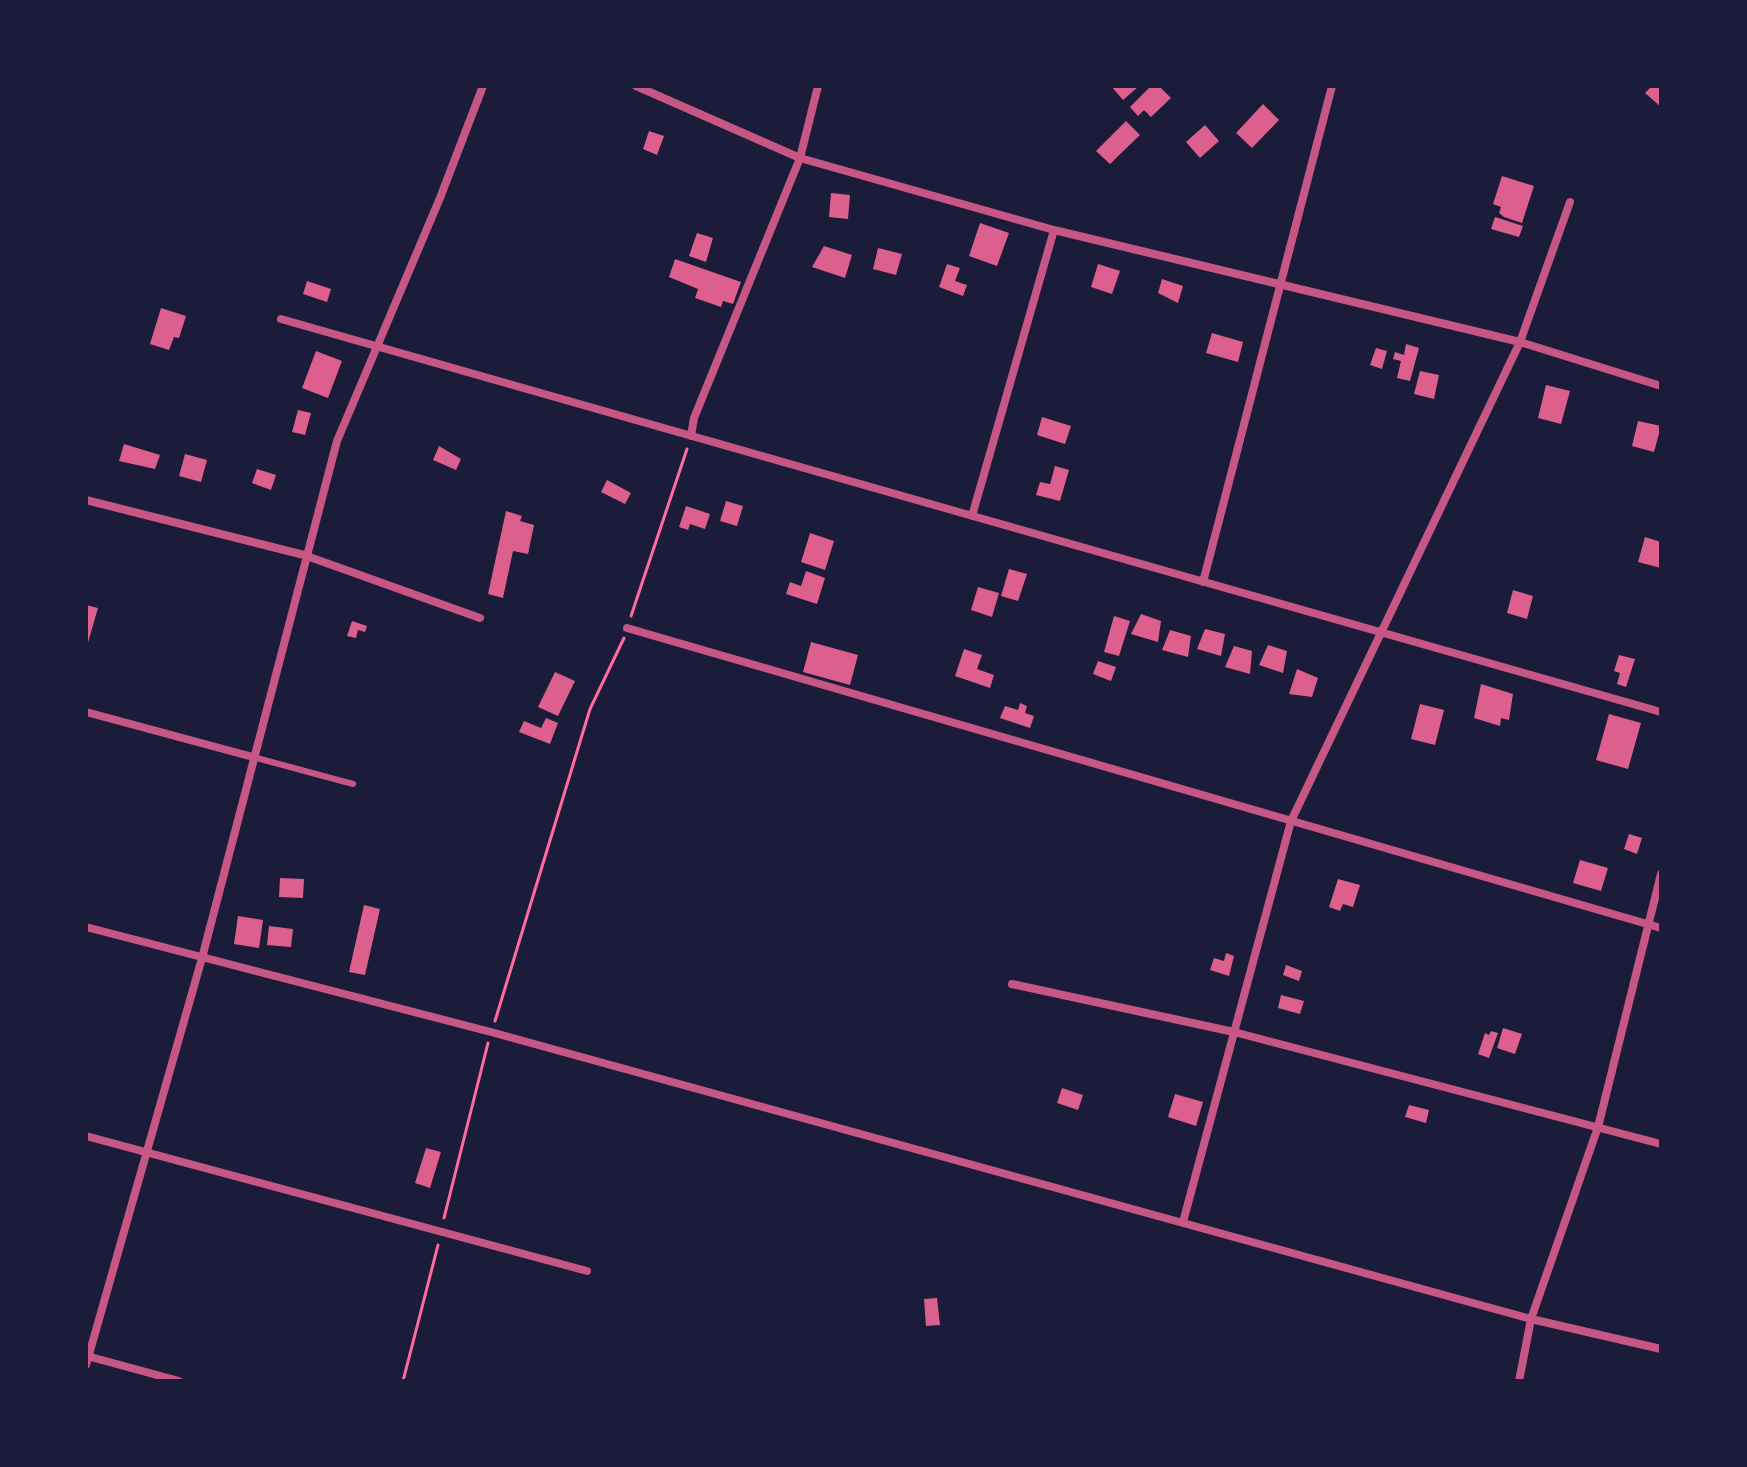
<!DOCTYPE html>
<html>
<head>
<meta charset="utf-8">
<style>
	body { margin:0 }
	#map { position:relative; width:1747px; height:1467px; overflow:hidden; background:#1b1b3a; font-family:Mulish,sans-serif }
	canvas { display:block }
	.frame { position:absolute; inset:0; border:88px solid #1b1b3a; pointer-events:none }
</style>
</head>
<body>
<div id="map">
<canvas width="1747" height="1467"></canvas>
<div class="frame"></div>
</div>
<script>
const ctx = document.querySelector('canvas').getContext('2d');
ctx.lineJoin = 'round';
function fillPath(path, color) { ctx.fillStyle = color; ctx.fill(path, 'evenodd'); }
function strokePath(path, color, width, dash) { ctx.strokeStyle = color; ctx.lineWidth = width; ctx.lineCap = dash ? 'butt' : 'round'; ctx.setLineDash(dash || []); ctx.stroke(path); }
const building = new Path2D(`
	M1111,86H1139L1123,100Z
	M1151,86H1159L1171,98L1151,117L1144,110L1138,116L1130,107Z
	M1652,86H1661V107L1645,93Z
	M1263,104L1279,120L1252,148L1236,133Z
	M1126,121L1140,135L1110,164L1096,151Z
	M1205,125L1219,141L1200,158L1186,142Z
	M649,131L664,136L657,155L643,149Z
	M1502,176L1534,186L1522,223L1504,217L1499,213L1501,207L1493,204Z
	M831,193L850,195L848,219L829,217Z
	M1495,217L1523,226L1519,237L1491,229Z
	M980,223L1009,233L997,266L969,256Z
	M697,233L713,238L706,262L689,256Z
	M824,246L852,255L845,278L812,267Z
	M878,248L902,254L896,275L873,269Z
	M675,259L741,282L733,304L723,301L721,307L695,298L698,289L669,277Z
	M947,264L960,268L955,281L967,285L963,296L939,287Z
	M1098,264L1120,271L1112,294L1091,287Z
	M1162,279L1183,286L1178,303L1158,293Z
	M307,281L331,289L327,302L303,294Z
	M161,308L186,316L179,338L174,337L169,350L150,344Z
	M1212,333L1243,342L1238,362L1206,353Z
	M1406,344L1419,348L1410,381L1397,378L1401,361L1393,359L1395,352L1404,355Z
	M1376,348L1387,351L1382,369L1370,365Z
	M316,351L342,361L328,398L302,388Z
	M1420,371L1439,375L1434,399L1414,394Z
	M1546,385L1570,391L1561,424L1538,418Z
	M298,410L311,413L305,435L292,432Z
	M1042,417L1071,426L1065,444L1037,435Z
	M1638,421L1661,426L1654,452L1632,446Z
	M124,444L160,455L155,469L119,461Z
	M439,446L461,459L456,470L433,460Z
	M185,454L207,460L201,482L179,476Z
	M1055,466L1069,470L1060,501L1036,495L1040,482L1050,484Z
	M257,469L276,475L271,490L252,483Z
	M607,480L631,493L625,504L601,492Z
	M726,501L743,506L737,526L720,521Z
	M686,506L710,514L705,529L690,524L688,530L679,527Z
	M506,511L522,516L520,521L534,525L528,554L513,551L503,598L488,594Z
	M810,533L834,541L825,570L801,562Z
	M1645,537L1661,542V568L1638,562Z
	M1009,569L1027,574L1018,601L1001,596Z
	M806,571L825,578L817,604L786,594L790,582L801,586Z
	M978,587L999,593L992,617L971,610Z
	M1513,590L1533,596L1527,619L1507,613Z
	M86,605L98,608L87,646H86Z
	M1141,614L1161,621L1158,642L1131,634Z
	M1114,616L1130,621L1119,656L1104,652Z
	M352,621L367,626L365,632L358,630L356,638L347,636Z
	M1205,629L1225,634L1221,656L1197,649Z
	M1170,630L1191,636L1188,657L1162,650Z
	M811,642L858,655L850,685L803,672Z
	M1268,645L1287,651L1283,673L1259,665Z
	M1234,646L1252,651L1250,674L1225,667Z
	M964,649L982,655L977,669L994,675L990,688L955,676Z
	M1619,655L1635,659L1626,687L1617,684L1620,673L1614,671Z
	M1098,661L1116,667L1111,681L1093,674Z
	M1297,669L1318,678L1312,697L1289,694Z
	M555,672L575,681L558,716L538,707Z
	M1481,684L1513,694L1509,720L1501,718L1500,726L1474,718Z
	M1020,703L1027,706L1025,713L1034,716L1030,728L1000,718L1005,706L1018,710Z
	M1420,704L1444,710L1435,745L1411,739Z
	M1609,714L1641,723L1628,769L1596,760Z
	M546,718L558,723L550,744L519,732L524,721L541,728Z
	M1629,834L1642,838L1637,854L1624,849Z
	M1580,860L1608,868L1601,891L1573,883Z
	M280,878L304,879L303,898L279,897Z
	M1338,879L1360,885L1353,907L1343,904L1340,911L1329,907Z
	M364,905L380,909L365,975L349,972Z
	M238,916L263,920L259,948L234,944Z
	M269,926L293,929L291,947L267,945Z
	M1226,953L1234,956L1229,976L1210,970L1214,958L1224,961Z
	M1286,965L1302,971L1299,981L1283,975Z
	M1281,995L1304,1001L1300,1014L1278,1008Z
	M1503,1028L1522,1034L1515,1054L1497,1048Z
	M1491,1031L1498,1033L1489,1058L1478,1054L1485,1033L1489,1035Z
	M1062,1088L1083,1095L1078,1110L1057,1103Z
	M1175,1094L1203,1102L1196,1126L1168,1117Z
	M1409,1105L1429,1110L1426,1123L1405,1117Z
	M426,1148L441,1152L430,1188L415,1183Z
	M937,1298L940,1325L926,1326L924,1299Z`);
const path = new Path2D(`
	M631,616L687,449
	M495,1021L590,709L624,638
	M444,1218L488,1043
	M403,1381L438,1245`);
const service = new Path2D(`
	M253,757L353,784`);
const minor = new Path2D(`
	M636,86L800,158L1054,230L1520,342L1661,386
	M281,319L1661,712
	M691,436L694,418L800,158L818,86
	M86,500L304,555L480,618
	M972,516L1054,230
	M1203,582L1332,86
	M627,628L1661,928
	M86,712L253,757
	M86,927L491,1032L1531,1319L1661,1349
	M1012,984L1234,1032L1661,1144
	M86,1136L587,1271
	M1183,1222L1291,821L1520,342L1570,202
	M87,1356L179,1381
	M86,1365L202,958L337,441L440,198L483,86
	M1519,1381L1531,1319L1598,1127L1661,874`);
fillPath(building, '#dd5f8e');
strokePath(path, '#ff6b9d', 3);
strokePath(service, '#c65784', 6);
strokePath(minor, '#c65784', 8);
</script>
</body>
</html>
